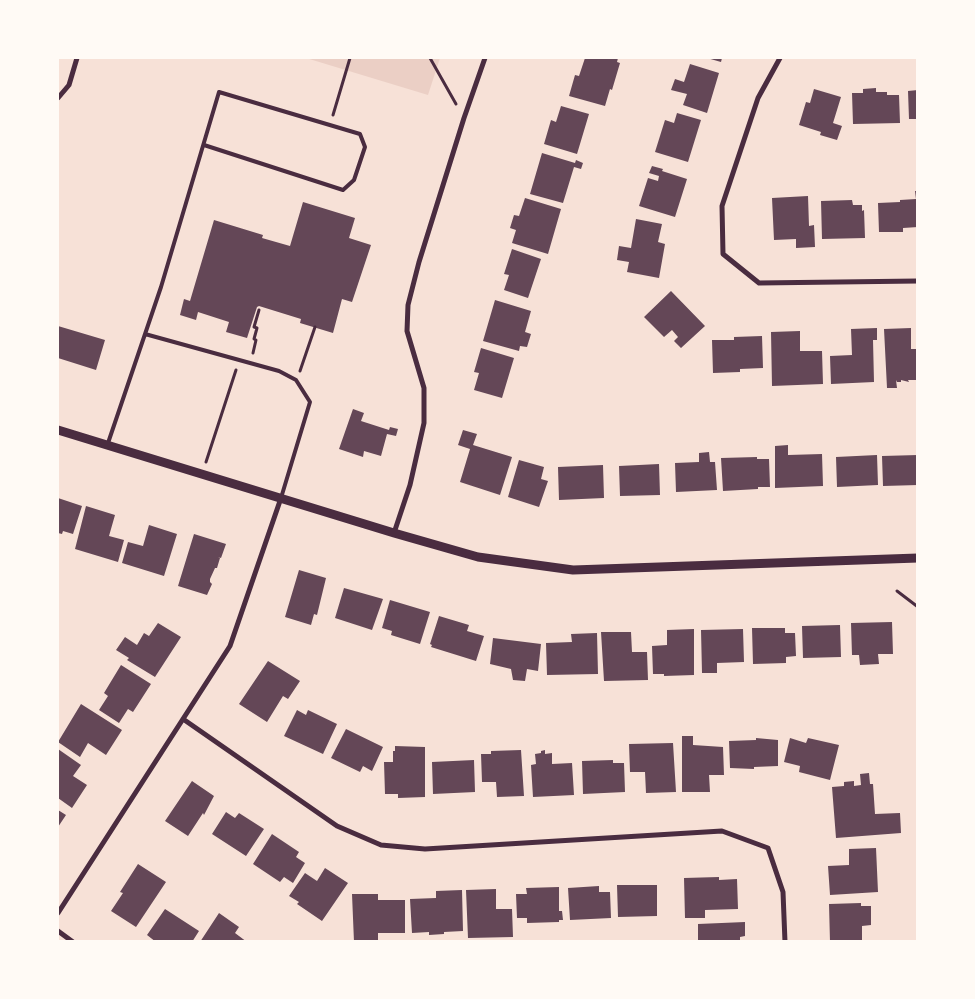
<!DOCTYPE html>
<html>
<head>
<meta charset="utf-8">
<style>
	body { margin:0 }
	#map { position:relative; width:975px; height:999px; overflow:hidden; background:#f7e1d7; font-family:"Nunito Sans",sans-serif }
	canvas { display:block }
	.frame { position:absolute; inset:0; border:59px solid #fffaf5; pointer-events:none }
</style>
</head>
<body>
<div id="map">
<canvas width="975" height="999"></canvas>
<div class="frame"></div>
</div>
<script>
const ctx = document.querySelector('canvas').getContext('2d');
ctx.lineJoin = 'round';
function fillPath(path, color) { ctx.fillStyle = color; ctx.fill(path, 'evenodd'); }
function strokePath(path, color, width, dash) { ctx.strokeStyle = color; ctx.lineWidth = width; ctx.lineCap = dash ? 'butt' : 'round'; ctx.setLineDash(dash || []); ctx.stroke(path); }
const green = new Path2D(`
	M306,58H440L428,95Z`);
const building = new Path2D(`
	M585,58L609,59V58H618L617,62L620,63L612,90L610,89L605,106L569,96L575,75L579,76Z
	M707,58H722L721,62Z
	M690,64L719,73L707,113L683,105L687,94L671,90L675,79L684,82Z
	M876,88V92H887V95H899L900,123L853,124L852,93H863V89Z
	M814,89L841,97L833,123L842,126L837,140L820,135L821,132L799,125L806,102L810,103Z
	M918,90V119H909L908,91Z
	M561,106L589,114L577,154L544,144L551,120L556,122Z
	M677,113L701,120L688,162L655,152L665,120L674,123Z
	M542,153L575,163L576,160L583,163L581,169L574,167L563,203L530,194Z
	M652,166L663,169L662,171L687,179L675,217L639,206L648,178L658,181L659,176L649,173Z
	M915,191H918V227L903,228V232H879L878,203L900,202V200L916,199Z
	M808,196L809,226L814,225L815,247L796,248V239L774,240L772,198Z
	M525,198L561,209L548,254L512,243L516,230L510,228L514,215L519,216Z
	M852,200L853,205H862V211L864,210L865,238L822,239L821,201Z
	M303,202L355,218L349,238L371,245L352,302L342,299L333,333L300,323L301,319L259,306L257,307L247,338L226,332L229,322L198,312L196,320L180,315L184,299L190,301L214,220L263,235L262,238L290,246Z
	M636,219L662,224L658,242L665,244L659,278L627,272L629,262L617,260L619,246L631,248Z
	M512,249L541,259L528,298L504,290L509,275L504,274Z
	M671,291L705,326L681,348L674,341L678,337L672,330L664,337L644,317Z
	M495,300L531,311L525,332L531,334L527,347L520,346L519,351L483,341Z
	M58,326L105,340L96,370L58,358Z
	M877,328V340H873L874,382L831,384L830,356L852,355L851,329Z
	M911,328V349H918V380H908L909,382L901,380V382H897L896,380L897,388H887L884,329Z
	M800,331V351H822L823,384L772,386L771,332Z
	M762,336L763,368L740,369V372L713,373L712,340H734V337Z
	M481,348L514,358L502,398L474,390L479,373L474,372Z
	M353,409L364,413L361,421L389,430L390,427L398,429L396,436L387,434L381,456L364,451L363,457L339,449Z
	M463,430L477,434L473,445L512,457L500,495L460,482L470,449L458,445Z
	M788,445V455L822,454L823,486L775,488V446Z
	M709,452L710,462H715L717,490L676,492L675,463L699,462V453Z
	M877,455L878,485L837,487L836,457Z
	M918,455V485L883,486L882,456Z
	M757,457V459H769L770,487H758V489L723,491L721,458Z
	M519,460L544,467L541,479L548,481L539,507L508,497Z
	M659,464L660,495L620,496L619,466Z
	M603,465L604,498L559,500L558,467Z
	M58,498L82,506L73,534L63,531L62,534L58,533Z
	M86,506L115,515L109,536L124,540L118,562L75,549Z
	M149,525L177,534L164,576L122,563L128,542L143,546Z
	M194,534L226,544L221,558L218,557L220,558L217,568H215L210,579V582L212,584L207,595L178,586Z
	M299,570L326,578L317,615L314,614L311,625L285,617Z
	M344,588L383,599L372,630L335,618Z
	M390,600L430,612L420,644L391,635L392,631L382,628Z
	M439,616L469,625L467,631L484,636L476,661L431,647L432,645L430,644Z
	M892,622L893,654H878L879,664L860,665L859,655H852L851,623Z
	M158,623L181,637L155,677L127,660L129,658L116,650L125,637L137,645L144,633L149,636Z
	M840,625L841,657L803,658L802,626Z
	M752,628H785V633H795L796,656L786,657V663L753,664Z
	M694,629V675L664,676V674H653L652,646L667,645V630Z
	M743,629L744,662L717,663V673H702L701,630Z
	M601,632H631L632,652H647L648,680L604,681Z
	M597,633L598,674L547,675L546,643L572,642L571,634Z
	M493,638L541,644L538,671L527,669L525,681L513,680L511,669L490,664Z
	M268,661L300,681L288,699L283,696L267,722L239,704Z
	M121,665L151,684L133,712L128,709L119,723L99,710L108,696L104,693Z
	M81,704L122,730L106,755L88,743L80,757L58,742Z
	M297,710L306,715L308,710L337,724L323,754L284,736Z
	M346,729L383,747L372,771L363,766L360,772L331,758Z
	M682,736H693V745L723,747L724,775H709L710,792H682Z
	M756,738L778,740V766L754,767V769L730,768L729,741L756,740Z
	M790,738L806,743L808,738L839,745L830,780L799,772L800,766L784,762Z
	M673,743L676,792L646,793L645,772H630L629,744Z
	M395,746L425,747V797L398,798V794H385L384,762H393V751H395Z
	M58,749L81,765L73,776L87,785L72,808L58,798Z
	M521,750L524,796L497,797L496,782H482L481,754H491V751Z
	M545,750V754L552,753V764L572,763L574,795L533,797L531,765L536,764L535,754L541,753V751Z
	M474,760L475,792L433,794L432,762Z
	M613,760V763H624L625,792L583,794L582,761Z
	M869,773L870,784H873L875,814L900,813L901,833L836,838L832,787L844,786V782L854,781V786L861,785L860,774Z
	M192,781L214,796L204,815L203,813L188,836L165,821Z
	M58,810L66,815L58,827Z
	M226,812L235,818L239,813L264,829L246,856L212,834Z
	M272,834L299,852L296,857L305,863L293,883L284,877L280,882L253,864Z
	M876,848L878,892L830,895L828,866L849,865V849Z
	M138,864L166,882L136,927L111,911L123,893L120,892Z
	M325,868L348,883L322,921L297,904L299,902L289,896L305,873L317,881Z
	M719,877V880L737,879L738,909L705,910V918H685L684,878Z
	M617,885H657V916L618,917Z
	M599,886V892H610L611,918L570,920L568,888Z
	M559,887V911H562L563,920H559V922L527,923V918H517L516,894H527L526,888Z
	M496,889V909H512L513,937L468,938L466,890Z
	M462,890L463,931L444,932V934L429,935V932L412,933L410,899L436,898V891Z
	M352,894H378V900H405V933H378V942H354Z
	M861,903V906H871V925L862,926V942H830L829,904Z
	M165,909L199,931L192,942H156L147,935Z
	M219,913L239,927L235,933L247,942H200Z
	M745,922V936L740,937V942H698V924Z`);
const path = new Path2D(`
	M430,58L456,104
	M333,115L350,58
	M253,353L256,340L254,339L257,328L254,327L259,310
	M300,371L315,327
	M206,462L236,370
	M897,591L918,607`);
const service = new Path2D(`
	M145,334L279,371L296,380L310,402L281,498
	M107,446L161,287L219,92L360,134L365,147L354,180L343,190L204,145`);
const minor = new Path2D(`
	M780,58L758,98L722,206L723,254L759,283L918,281
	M58,98L69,85L77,58
	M394,533L410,485L424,423V388L407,331L408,305L419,262L464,118L485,58
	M183,719L337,826L381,845L425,849L722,831L768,848L783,892L785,942
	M58,913L230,646L281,498
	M58,931L73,942`);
const tertiary = new Path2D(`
	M58,430L394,533L478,557L573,570L918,558`);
fillPath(green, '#ebcfc5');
fillPath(building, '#644757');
strokePath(path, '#4a2c40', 3);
strokePath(service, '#4a2c40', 4);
strokePath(minor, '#4a2c40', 5);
strokePath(tertiary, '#4a2c40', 9);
</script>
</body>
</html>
